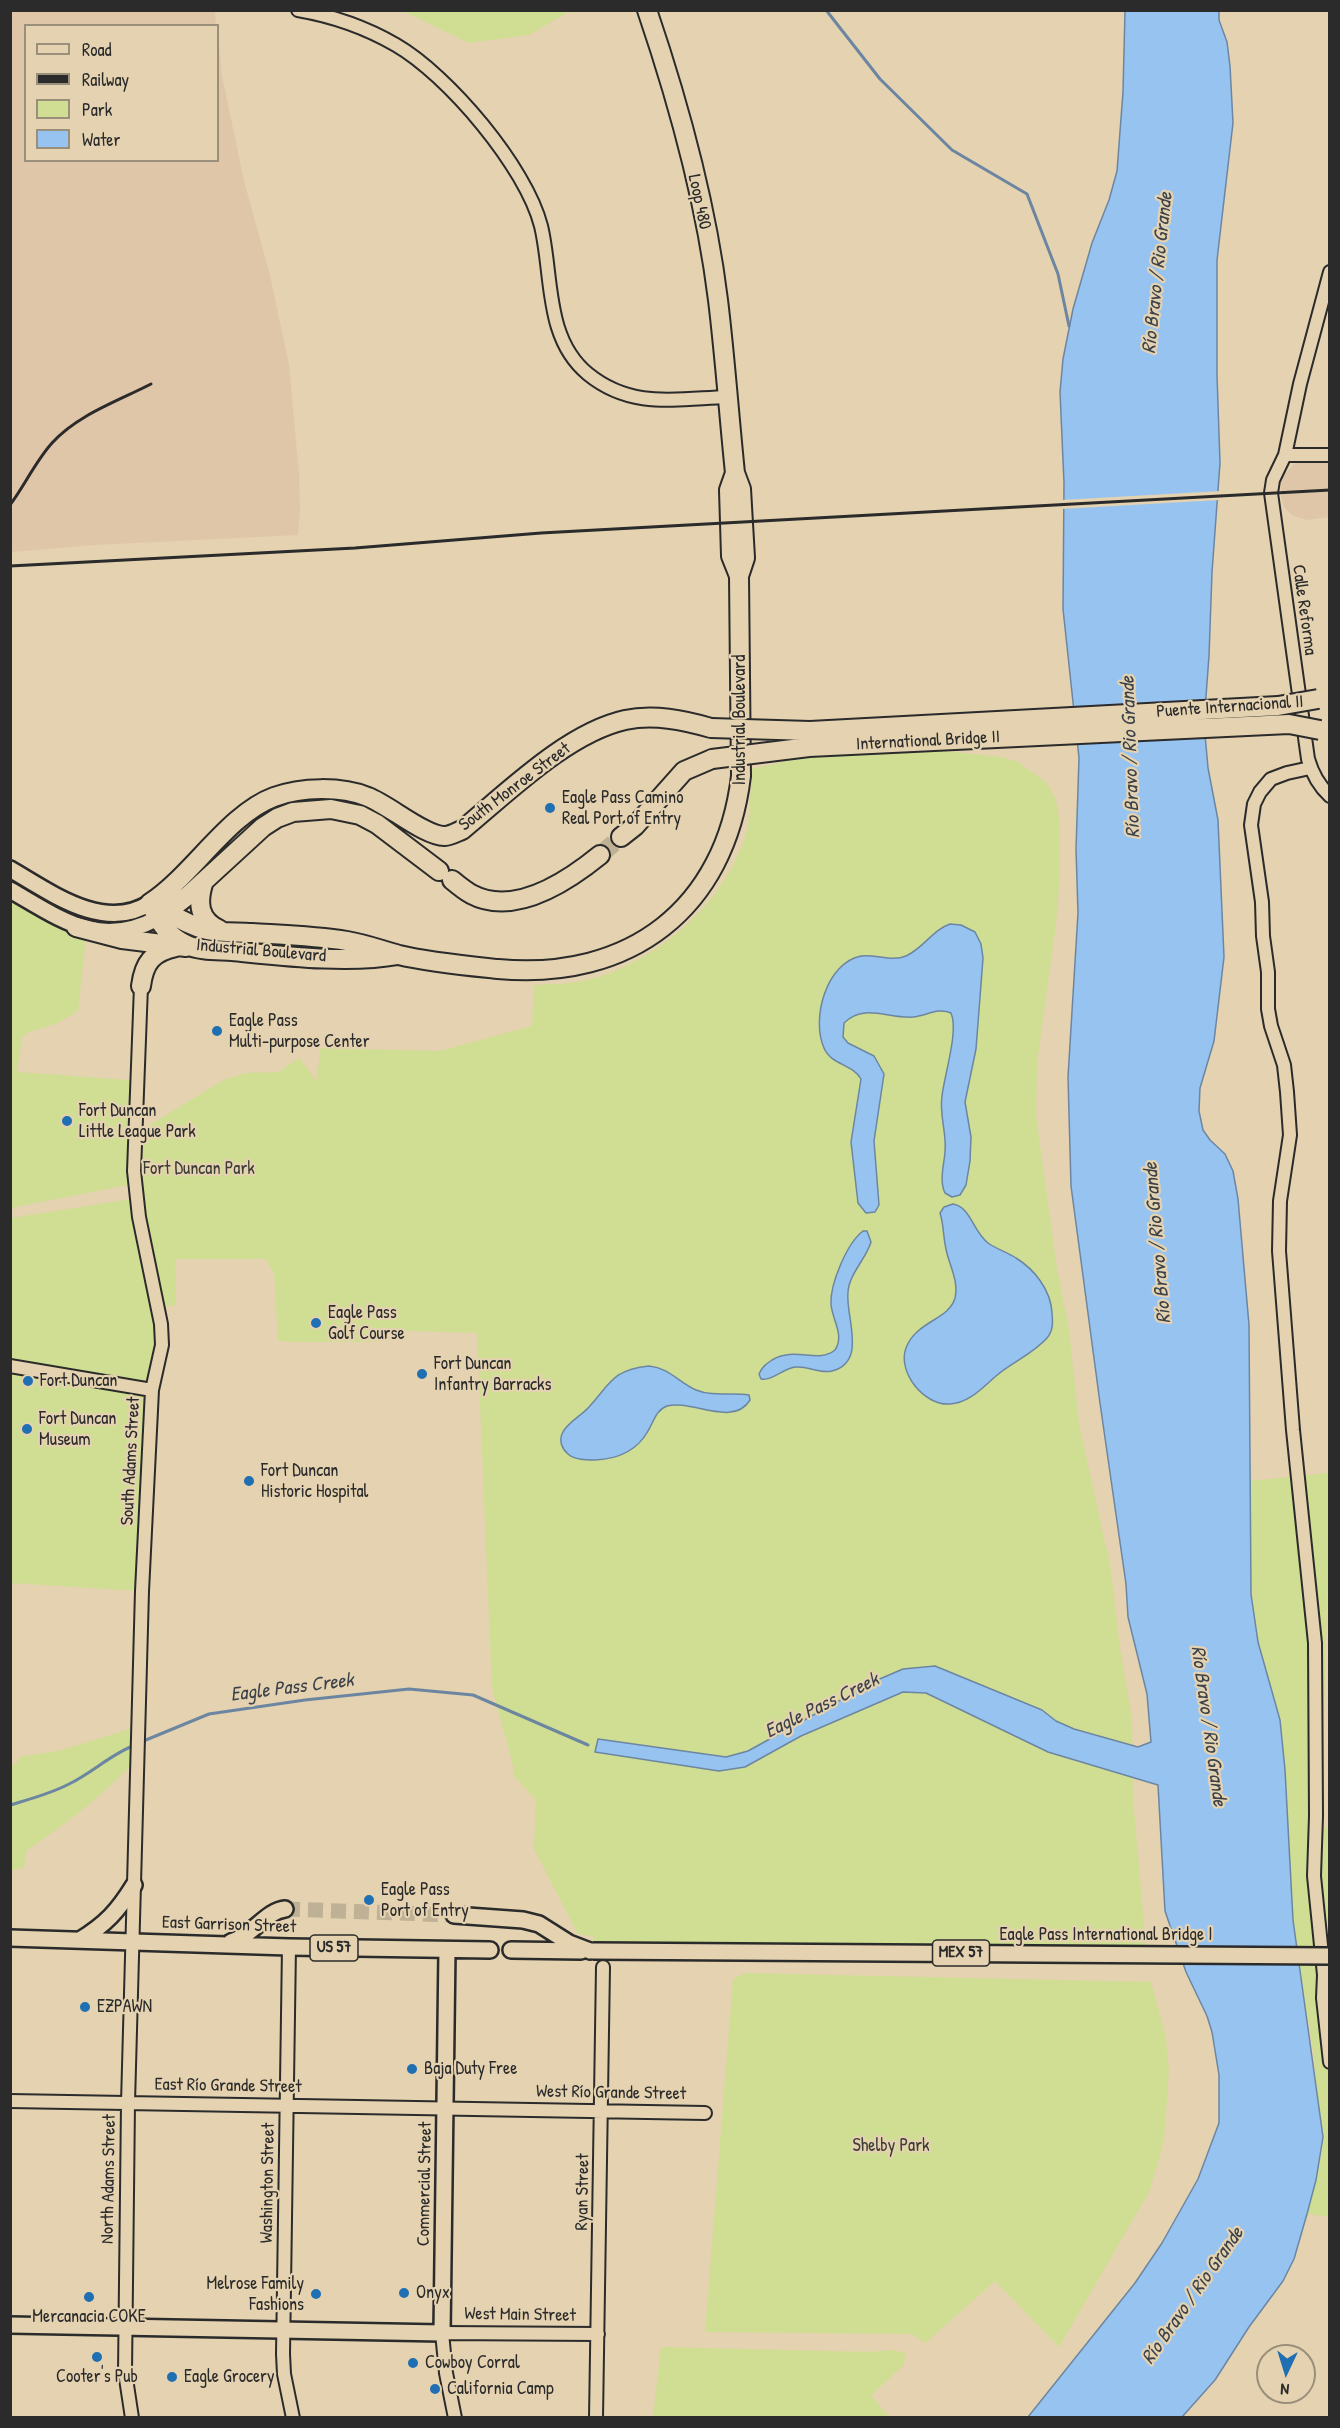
<!DOCTYPE html>
<html>
<head>
<meta charset="utf-8">
<style>
	body { margin:0 }
	#map { position:relative; width:1340px; height:2428px; overflow:hidden; background:#e4d2b0; font-family:"Patrick Hand",sans-serif }
	canvas { display:block }
	.frame { position:absolute; inset:0; border:12px solid #2b2b2b; pointer-events:none }
	.legend { position:absolute; left:24px; top:24px; width:195px; height:138px; box-sizing:border-box; background:#e4d2b0; border:2px solid #9a8f7b; margin:0; padding:8px 10px; list-style:none; font-size:18px; color:#2b2b2b }
	.legend li { display:flex; align-items:center; gap:12px; height:30px }
	.legend b { width:30px; border:2px solid #9a8f7b }
	.north { position:absolute; left:1256px; top:2344px; width:60px; height:60px; box-sizing:border-box; background:#e4d2b0; border:2px solid #9a8f7b; border-radius:50%; rotate:184deg; font-size:16px; font-weight:700; line-height:24px; text-align:center; color:#2b2b2b }
	.north::after { content:''; display:block; margin:auto; width:21px; height:27px; background:#1f6fb2; clip-path:polygon(50% 0,100% 100%,50% 72%,0 100%) }
</style>
</head>
<body>
<div id="map">
<canvas width="1340" height="2428"></canvas>
<div class="frame"></div>
<ul class="legend">
<li><b style="height:8px;background:#e4d2b0"></b>Road</li>
<li><b style="height:8px;background:#2b2b2b"></b>Railway</li>
<li><b style="height:16px;background:#cfde92"></b>Park</li>
<li><b style="height:16px;background:#97c3f1"></b>Water</li>
</ul>
<div class="north">N</div>
</div>
<script>
const ctx = document.querySelector('canvas').getContext('2d');
ctx.lineJoin = 'round';
function fillPath(path, color) { ctx.fillStyle = color; ctx.fill(path, 'evenodd'); }
function strokePath(path, color, width, dash) { ctx.strokeStyle = color; ctx.lineWidth = width; ctx.lineCap = dash ? 'butt' : 'round'; ctx.setLineDash(dash || []); ctx.stroke(path); }
function drawText(font, color, halo, rows, align = 'center') {
  ctx.font = font + ' "Patrick Hand",sans-serif'; ctx.lineWidth = 4.5; ctx.setLineDash([]); ctx.textBaseline = 'middle'; ctx.strokeStyle = halo; ctx.fillStyle = color; for (const [text, x, y, turn = 0] of rows) {
    ctx.save(); ctx.translate(x, y); ctx.rotate((+turn || 0) * Math.PI / 180); ctx.textAlign = isNaN(turn) ? turn : align; if (halo) ctx.strokeText(text, 0, 0); ctx.fillText(text, 0, 0); ctx.restore();
  }
}
const built = new Path2D(`
	M11,10L215,11L216,25L26,26V160H218V36L222,76L244,181L270,275L289,365L299,475L300,509L298,535L95,545L11,552Z
	M1329,462V517L1307,520L1293,516L1284,507L1281,496V482L1285,474L1295,463Z`);
const green = new Path2D(`
	M403,11H570L529,35L469,43Z
	M935,750L1002,757L1018,762L1047,783L1056,800L1059,819L1060,874L1056,924L1037,1063L1036,1116L1057,1269L1069,1330L1079,1424L1111,1570L1120,1649L1132,1720L1133,1799L1146,1947L593,1942V1936L578,1934L534,1849L536,1800L513,1775V1765L492,1688L477,1333L375,1330L374,1342H291L278,1340L274,1273L266,1259H175L176,1305L163,1307L142,1205L138,1132L224,1080L246,1073L279,1072L299,1058L317,1081L320,1048L440,1051L532,1026L534,985C555,984 577,984 598,977C663,956 723,903 745,837C751,818 750,789 752,769L809,756Z
	M11,898L86,936L78,1011L58,1023L29,1032L22,1037L17,1072L129,1080L127,1185L11,1208Z
	M131,1199L157,1337L147,1382L121,1385L11,1366V1218Z
	M11,1372L148,1394L139,1591L11,1583Z
	M1328,1473C1329,1591 1324,1709 1320,1827L1330,1828L1329,2217L1307,2214L1322,2152L1314,2058L1293,1920L1285,1770L1280,1720L1258,1642L1253,1614L1249,1481Z
	M130,1729L132,1764C100,1798 64,1825 26,1851L24,1867L11,1871L10,1766L17,1763L19,1757L58,1751Z
	M745,1973L1151,1982L1166,2038L1169,2071L1164,2138L1159,2159L1149,2192L1059,2347L995,2281L925,2343L912,2334L705,2332L733,1979Z
	M661,2347L869,2352L893,2350L905,2353L904,2365L871,2395L889,2417H653Z`);
const water = new Path2D(`
	M1125,11H1219V20L1227,42L1230,66L1233,123L1217,260V375L1220,463L1212,572L1209,656L1204,723L1208,768L1218,820L1224,957L1214,1041L1200,1088L1199,1111L1203,1130L1210,1140L1225,1154L1233,1171L1238,1199L1249,1325L1251,1594L1258,1642L1280,1720L1285,1770L1293,1920L1323,2137L1316,2180L1307,2214L1294,2259L1283,2281L1249,2327L1215,2380L1182,2417H1028L1135,2283L1162,2243L1198,2179L1219,2123V2075L1212,2032L1207,2016L1186,1972L1165,1911L1158,1785L1048,1752L926,1693L903,1692L801,1736L745,1767L719,1771L595,1752L598,1739L726,1757L748,1751L875,1681L903,1669L935,1666L1042,1710L1056,1721L1074,1729L1138,1747L1151,1742L1147,1694L1128,1617L1126,1584L1100,1403L1071,1186L1068,1077L1078,913L1076,849L1079,758L1063,609L1064,483L1060,392L1063,359L1073,309L1092,243L1109,200L1117,171L1123,92Z
	M950,924L961,925L975,932L981,944L983,958L976,1049L965,1102L971,1137L970,1161L966,1185L960,1195L952,1197L945,1193C939,1181 944,1165 945,1152C947,1133 939,1115 942,1096C944,1076 959,1031 951,1013C938,1007 926,1016 913,1017C889,1019 864,1003 844,1023L843,1037L848,1043L874,1056L884,1074L874,1141L879,1205L875,1212L866,1213L858,1203L851,1142L861,1079C853,1064 831,1065 824,1048C811,1019 826,963 861,956C876,954 892,962 906,956C924,948 932,930 950,924Z
	M953,1204C971,1207 973,1232 988,1243C996,1249 1007,1252 1016,1258C1034,1269 1051,1290 1052,1313C1053,1323 1053,1331 1047,1338C1033,1354 1012,1362 996,1376C982,1388 969,1403 950,1404C924,1406 897,1372 906,1348C916,1321 949,1320 955,1298C959,1281 949,1265 946,1249C943,1237 944,1225 940,1213L944,1207Z
	M863,1231H867L871,1242C866,1259 849,1274 848,1292C845,1316 868,1362 832,1371C820,1374 808,1366 796,1367C783,1368 773,1381 761,1379L759,1374C762,1367 766,1364 772,1360C795,1346 818,1364 835,1350C845,1335 832,1320 831,1304C830,1284 847,1243 863,1231Z
	M649,1366C670,1368 679,1383 696,1390C713,1397 731,1392 749,1395L750,1400C733,1428 691,1399 667,1406C656,1410 654,1421 648,1431C637,1451 617,1459 595,1460C586,1460 575,1460 568,1454C562,1449 559,1441 562,1434C566,1423 581,1416 588,1408C611,1383 612,1370 649,1366Z`);
const pier = new Path2D(`
	M1221,491L1220,500L1061,509V500Z`);
const stream = new Path2D(`
	M826,10L880,79L952,150L1027,194L1058,274L1069,326
	M141,1742L209,1714L305,1700L409,1689L473,1695L588,1745
	M10,1805C30,1799 50,1794 69,1784C92,1773 111,1754 135,1745`);
const majorTunnel = new Path2D(`
	M285,1909L454,1915`);
const highwayTunnel = new Path2D(`
	M600,855L621,837`);
const minor = new Path2D(`
	M298,10C333,16 365,27 396,45C448,75 526,167 541,226C553,275 544,338 588,374C631,409 675,399 727,397
	M1330,272L1300,384L1285,455L1273,480L1271,493L1308,759C1312,773 1319,786 1330,796
	M1285,455H1330
	M1310,768L1287,773L1271,779L1260,792L1254,804L1251,825L1262,902L1263,936L1268,972V1009L1271,1026L1284,1065L1287,1092L1290,1135L1280,1201L1279,1251L1293,1430L1315,1643L1316,1816L1314,1876L1324,1975L1323,1998L1330,2062
	M10,1366L152,1390
	M289,1947L283,2354L284,2374L293,2418
	M10,2101L705,2113
	M132,2418L125,2372L128,2103L142,1591L152,1390L162,1345L161,1324L139,1217L134,1171L141,986
	M455,2418L446,2373L442,2333L598,2334
	M596,2418L603,1967`);
const major = new Path2D(`
	M10,869C50,892 104,933 150,903
	M10,890C61,919 99,950 158,918
	M454,1915L523,1920L539,1924L569,1943L590,1951
	M10,1938L289,1947L490,1950
	M80,1940C106,1924 118,1911 134,1885
	M231,1942C253,1935 266,1911 285,1909
	M511,1950L581,1951
	M10,2325L442,2333L447,1950`);
const highway = new Path2D(`
	M735,473L729,490L731,556L739,576
	M621,837L635,826L684,771L712,759
	M452,880C458,885 464,890 471,894C514,917 568,881 600,855
	M204,881C197,902 198,920 220,930
	M150,903C169,912 186,925 207,930C221,933 237,932 252,933C284,935 315,936 347,941C365,944 381,950 399,955C427,962 469,966 498,969C630,981 725,909 741,776L739,576L745,558L741,489L735,473C729,415 725,357 718,300C706,202 679,104 647,10
	M150,903C192,876 228,814 274,797C301,787 341,786 368,797C389,805 426,837 445,836C450,836 457,832 462,830C507,793 567,733 625,720C654,714 683,720 711,728
	M153,909C161,925 169,937 187,945C200,951 218,950 232,951C283,956 348,964 398,955
	M159,918L190,894L263,827L277,818L293,812L331,809L360,815L377,824L439,871
	M76,927L122,939L186,947
	M141,986C144,963 152,952 176,947`);
const rail = new Path2D(`
	M10,505C25,485 35,462 52,443C77,415 118,401 151,384
	M10,566L355,548L541,533L1330,490`);
const majorBridge = new Path2D(`
	M593,1951L1330,1956`);
const highwayBridge = new Path2D(`
	M711,728L810,731L1278,706L1318,699
	M712,759L809,747L1289,724L1320,730`);
const markers = [
	[550,808,6,"#1f6fb2"],
	[217,1031,6,"#1f6fb2"],
	[67,1121,6,"#1f6fb2"],
	[316,1323,6,"#1f6fb2"],
	[422,1374,6,"#1f6fb2"],
	[28,1381,6,"#1f6fb2"],
	[27,1429,6,"#1f6fb2"],
	[249,1481,6,"#1f6fb2"],
	[369,1900,6,"#1f6fb2"],
	[85,2007,6,"#1f6fb2"],
	[412,2069,6,"#1f6fb2"],
	[404,2293,6,"#1f6fb2"],
	[316,2294,6,"#1f6fb2"],
	[89,2297,6,"#1f6fb2"],
	[97,2357,6,"#1f6fb2"],
	[413,2363,6,"#1f6fb2"],
	[172,2377,6,"#1f6fb2"],
	[435,2389,6,"#1f6fb2"]
];
const shields = [
	[334,1948,48],
	[961,1953,57]
];
const shieldNames = [
	["US 57",334,1948],
	["MEX 57",961,1953]
];
const streetNames = [
	["Loop 480",699,202,78],
	["Calle Reforma",1304,610,82],
	["Puente Internacional II",1230,707,-4],
	["Industrial Boulevard",740,720,-90],
	["International Bridge II",928,741,-3],
	["South Monroe Street",515,787,-37],
	["Industrial Boulevard",261,951,5],
	["South Adams Street",131,1461,-87],
	["East Garrison Street",229,1925,2],
	["Eagle Pass International Bridge I",1106,1935],
	["East Río Grande Street",228,2086,1],
	["West Río Grande Street",611,2093,1],
	["North Adams Street",109,2179,-89],
	["Washington Street",268,2183,-89],
	["Commercial Street",425,2184,-89],
	["Ryan Street",583,2192,-89],
	["West Main Street",520,2315,1]
];
const poiNames = [
	["Eagle Pass Camino",562,798],
	["Real Port of Entry",562,819],
	["Eagle Pass",229,1021],
	["Multi-purpose Center",229,1042],
	["Fort Duncan",79,1111],
	["Little League Park",79,1132],
	["Eagle Pass",328,1313],
	["Golf Course",328,1334],
	["Fort Duncan",434,1364],
	["Infantry Barracks",434,1385],
	["Fort Duncan",40,1381],
	["Fort Duncan",39,1419],
	["Museum",39,1440],
	["Fort Duncan",261,1471],
	["Historic Hospital",261,1492],
	["Eagle Pass",381,1890],
	["Port of Entry",381,1911],
	["EZPAWN",97,2007],
	["Baja Duty Free",424,2069],
	["Melrose Family",304,2284,"right"],
	["Fashions",304,2305,"right"],
	["Onyx",416,2293],
	["Mercanacia COKE",89,2317,"center"],
	["Cowboy Corral",425,2363],
	["Cooter's Pub",97,2377,"center"],
	["Eagle Grocery",184,2377],
	["California Camp",447,2389]
];
const parkNames = [
	["Fort Duncan Park",199,1169],
	["Shelby Park",891,2146]
];
const waterNames = [
	["Río Bravo / Rio Grande",1158,273,-84],
	["Río Bravo / Rio Grande",1131,757,-92],
	["Río Bravo / Rio Grande",1158,1243,-95],
	["Eagle Pass Creek",292,1688,-7],
	["Eagle Pass Creek",822,1706,-26],
	["Río Bravo / Rio Grande",1208,1726,82],
	["Río Bravo / Rio Grande",1193,2296,-55]
];
fillPath(built, '#e0c6a8');
fillPath(green, '#cfde92');
fillPath(water, '#97c3f1');
strokePath(water, '#6c86a2', 1.5);
fillPath(pier, '#e4d2b0');
strokePath(stream, '#6c86a2', 3);
strokePath(majorTunnel, '#bfb195', 15, [15, 8]);
strokePath(highwayTunnel, '#bfb195', 18, [18, 9]);
strokePath(minor, '#2b2b2b', 16);
strokePath(major, '#2b2b2b', 20);
strokePath(highway, '#2b2b2b', 22);
strokePath(minor, '#e4d2b0', 12);
strokePath(major, '#e4d2b0', 15);
strokePath(highway, '#e4d2b0', 18);
strokePath(rail, '#2b2b2b', 3);
strokePath(majorBridge, '#2b2b2b', 20, []);
strokePath(highwayBridge, '#2b2b2b', 22, []);
strokePath(majorBridge, '#e4d2b0', 15);
strokePath(highwayBridge, '#e4d2b0', 18);
for (const [x, y, r, color] of markers) { const dot = new Path2D(); dot.arc(x, y, r, 0, 2 * Math.PI); ctx.fillStyle = color; ctx.fill(dot); strokePath(dot, '#e4d2b0', 2); }
for (const [x, y, w] of shields) { const box = new Path2D(); box.roundRect(x - w / 2, y - 13, w, 26, 4.5); ctx.fillStyle = '#e4d2b0'; ctx.fill(box); strokePath(box, '#2b2b2b', 1.5); }
drawText('bold 16px', '#2b2b2b', null, shieldNames);
drawText('18px', '#2b2b2b', '#e4d2b0', streetNames);
drawText('18px', '#2b2b2b', '#e4d2b0', poiNames, 'left');
drawText('18px', '#3b3d35', '#e4d2b0', parkNames);
drawText('italic 20px', '#3b4249', '#e4d2b0', waterNames);
</script>
</body>
</html>
